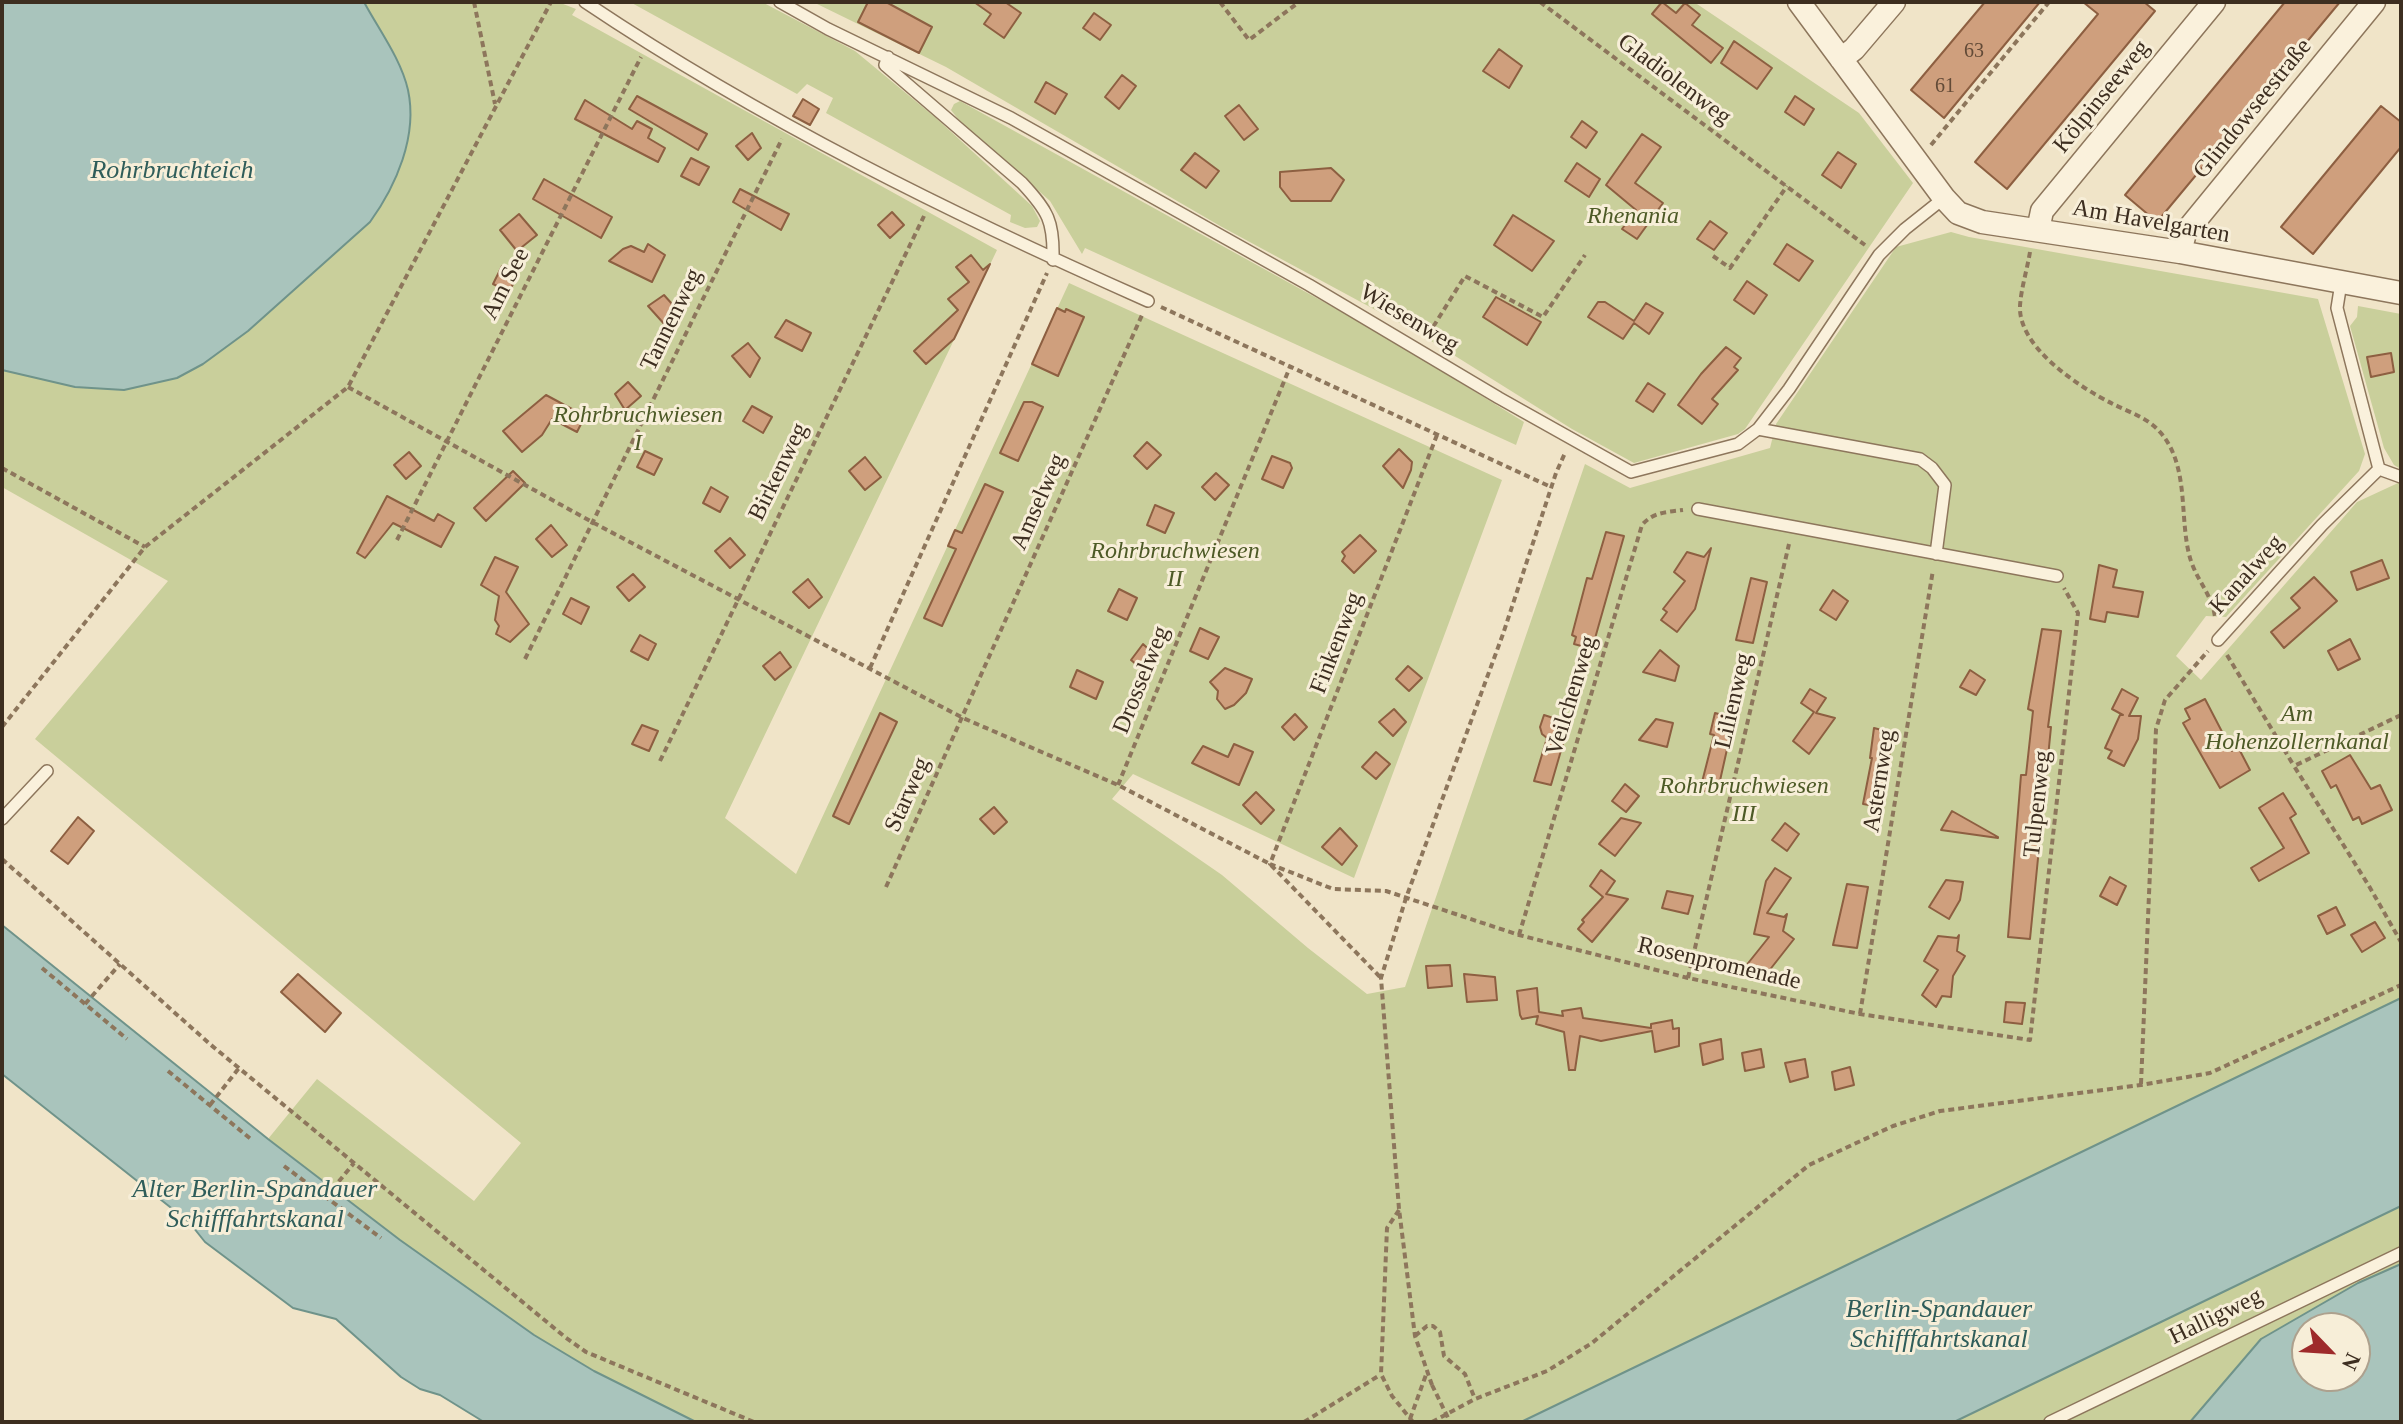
<!DOCTYPE html>
<html>
<head>
<meta charset="utf-8">
<style>
	body { margin:0 }
	#map { position:relative; width:2403px; height:1424px; overflow:hidden; background:#f0e4c8; font-family:Georgia,serif }
	canvas { display:block }
	.frame { position:absolute; inset:0; border:4px solid #3d2e20; pointer-events:none }
	.north { position:absolute; left:2291px; top:1312px; width:80px; height:80px; box-sizing:border-box; background:#f7eed8; border:2px solid #ada18e; border-radius:50%; rotate:115deg; font-size:22px; font-weight:700; line-height:32px; text-align:center; color:#3d2e20 }
	.north::after { content:''; display:block; margin:auto; width:28px; height:36px; background:#9e2a2b; clip-path:polygon(50% 0,100% 100%,50% 72%,0 100%) }
</style>
</head>
<body>
<div id="map">
<canvas width="2403" height="1424"></canvas>
<div class="frame"></div>
<div class="north">N</div>
</div>
<script>
const ctx = document.querySelector('canvas').getContext('2d');
ctx.lineJoin = 'round';
function fillPath(path, color) { ctx.fillStyle = color; ctx.fill(path, 'evenodd'); }
function strokePath(path, color, width, dash) { ctx.strokeStyle = color; ctx.lineWidth = width; ctx.lineCap = dash ? 'butt' : 'round'; ctx.setLineDash(dash || []); ctx.stroke(path); }
function drawText(font, color, halo, rows, align = 'center') {
  ctx.font = font + ' Georgia,serif'; ctx.lineWidth = 6; ctx.setLineDash([]); ctx.textBaseline = 'middle'; ctx.strokeStyle = halo; ctx.fillStyle = color; for (const [text, x, y, turn = 0] of rows) {
    ctx.save(); ctx.translate(x, y); ctx.rotate((+turn || 0) * Math.PI / 180); ctx.textAlign = isNaN(turn) ? turn : align; if (halo) ctx.strokeText(text, 0, 0); ctx.fillText(text, 0, 0); ctx.restore();
  }
}
const green = new Path2D(`
	M2,2H558L576,9L572,15L997,250L725,818L796,874L1069,283L1502,480L1354,878L1133,774L1112,799L1222,875L1308,948L1367,994L1405,987L1585,464L1630,488L1770,448L1776,424L1896,247L1951,232L1969,237L2318,299L2365,454L2359,471L2226,617L2206,616L2176,656L2201,680L2357,502L2398,483L2401,473V998L1521,1422H696C641,1394 585,1368 534,1335C442,1275 355,1206 268,1139L317,1079L474,1201L521,1143L35,739L168,581L2,487Z
	M630,2H762L855,51L936,118L1032,206L1040,221L1037,227L1025,228L1010,222L1011,215L826,113L833,98L807,84L797,94Z
	M813,2H1694L1859,113L1913,183L1745,429L1738,434L1634,463L1572,429L1420,334L1222,227L946,67Z
	M960,101L1380,333L1524,422L1516,445L1085,248L1082,254L1050,201L958,119L951,110L954,104Z
	M2358,306L2401,314V469L2394,465L2384,448L2350,326L2357,317Z
	M2401,1206V1264L2358,1283L2261,1339L2190,1422H1954Z`);
const water = new Path2D(`
	M2,2H364C379,30 401,59 408,90C418,136 396,186 370,222L248,331L203,364L177,378L124,390L75,387L2,370Z
	M2,925L268,1139L400,1240L534,1335L594,1371L696,1422H484L440,1395L420,1389L401,1377L336,1319L293,1308L205,1242L189,1222L2,1074Z
	M2401,998V1206L1954,1422H1521Z
	M2401,1264V1422H2190L2261,1339L2358,1283ZM2307,1328H2355V1376H2307Z`);
const building = new Path2D(`
	M868,2H886L932,27L919,53L858,22Z
	M974,2H1005L1021,13L1004,38L984,24L991,14Z
	M1662,2L1676,13L1685,3L1700,15L1692,25L1723,48L1711,63L1652,14Z
	M1985,2H2040L1944,118L1911,90Z
	M2083,2H2144L2155,11L2007,189L1975,162L2098,14Z
	M2285,2H2340L2157,222L2125,195Z
	M1094,13L1111,25L1100,40L1083,28Z
	M1734,41L1772,68L1757,89L1721,63Z
	M1499,49L1522,66L1509,88L1483,71Z
	M1122,75L1136,86L1119,109L1105,97Z
	M1046,82L1067,94L1055,114L1035,102Z
	M637,96L707,134L698,150L629,109Z
	M1795,96L1814,109L1804,125L1785,112Z
	M803,99L819,109L810,125L793,116Z
	M585,100L632,129L637,121L652,129L648,138L665,148L658,162L575,119Z
	M1239,105L1258,129L1244,140L1225,116Z
	M2381,106L2401,122V147L2313,254L2281,227Z
	M1582,121L1597,132L1586,148L1571,137Z
	M752,133L761,148L748,160L736,146Z
	M1642,134L1661,147L1635,183L1663,203L1637,239L1622,229L1636,210L1606,185Z
	M1838,152L1856,164L1841,188L1822,175Z
	M1195,153L1219,171L1206,188L1181,170Z
	M691,158L709,167L699,185L681,176Z
	M1577,163L1600,179L1589,197L1565,181Z
	M1331,168L1344,180L1331,201H1291L1280,187V172Z
	M544,179L612,217L601,238L533,199Z
	M740,189L789,214L781,230L733,202Z
	M892,212L904,225L890,238L878,225Z
	M519,214L537,235L517,251L500,230Z
	M1513,215L1554,241L1532,271L1494,245Z
	M1710,221L1727,233L1714,250L1697,239Z
	M648,244L665,255L652,282L609,261L623,249L631,246L644,252Z
	M1787,244L1813,261L1799,281L1774,264Z
	M971,255L983,270L990,264L954,339L926,364L914,351L958,310L948,299L969,282L956,267Z
	M502,266L518,274L509,292L493,284Z
	M1747,281L1767,295L1754,314L1734,300Z
	M664,295L680,313L666,326L648,306Z
	M1496,297L1541,322L1527,345L1483,317Z
	M1598,302H1605L1634,321L1646,303L1663,313L1649,334L1634,323L1623,339L1588,317Z
	M1057,308L1065,312L1066,309L1084,317L1058,376L1032,364Z
	M786,320L811,333L802,351L775,337Z
	M748,343L760,358L750,377L732,356Z
	M1726,347L1741,358L1734,367L1738,370L1712,399L1718,404L1702,424L1678,405L1701,374Z
	M2391,353L2394,372L2371,377L2367,357Z
	M628,382L641,396L625,410L615,394Z
	M1648,383L1665,394L1653,412L1636,401Z
	M546,395L585,416L577,432L552,419L542,435L522,452L503,431Z
	M1024,402H1032L1043,407L1018,461L1000,453Z
	M752,406L772,417L763,433L743,421Z
	M1147,442L1161,455L1147,469L1134,456Z
	M1399,449L1412,462L1411,470L1403,488L1383,466Z
	M645,451L662,459L654,475L637,467Z
	M409,452L421,466L406,479L394,465Z
	M1272,456L1290,463L1292,468L1283,488L1262,479Z
	M865,457L881,477L865,490L849,471Z
	M513,471L525,483L486,521L474,508Z
	M1216,473L1229,485L1215,500L1202,487Z
	M985,484L1003,492L942,626L924,618L956,549L948,546L955,530L962,533Z
	M711,487L728,497L720,512L703,503Z
	M387,496L434,521L438,514L454,523L441,547L393,523L365,558L357,553Z
	M1155,505L1174,513L1165,533L1147,525Z
	M551,525L567,545L552,557L536,539Z
	M1606,532L1624,536L1592,649L1574,644L1576,637L1572,635L1587,578L1592,579Z
	M1360,535L1376,551L1354,573L1342,561L1345,556L1342,552Z
	M730,538L745,555L730,568L715,551Z
	M1711,548L1695,609L1677,632L1661,620L1667,612L1663,609L1685,581L1674,572L1687,552L1704,557Z
	M495,557L518,567L506,592L529,624L510,642L496,634L499,626L495,620L499,596L481,585Z
	M2382,560L2389,578L2357,590L2351,572Z
	M2099,565L2117,570L2113,587L2143,592L2138,617L2107,612L2105,622L2090,619Z
	M633,574L645,587L629,601L617,587Z
	M2314,577L2337,601L2284,648L2271,632L2300,608L2291,598Z
	M1751,578L1767,582L1753,643L1736,640Z
	M808,579L822,597L809,608L793,592Z
	M1119,589L1137,598L1127,620L1108,611Z
	M1833,590L1848,601L1836,620L1820,610Z
	M571,598L589,607L581,624L563,614Z
	M1200,628L1219,637L1208,659L1190,651Z
	M2042,629L2061,631L2048,727H2051L2030,939L2008,937L2021,775H2026L2033,711L2028,709Z
	M640,635L656,644L648,660L631,651Z
	M2350,639L2360,659L2338,670L2328,651Z
	M1143,644L1157,657L1144,671L1131,660Z
	M1660,650L1679,666L1675,681L1643,672Z
	M780,652L791,667L775,680L763,666Z
	M1408,666L1422,678L1409,691L1396,679Z
	M1225,668L1252,679L1246,693L1234,705L1225,709L1217,699L1218,691L1210,682Z
	M1077,670L1103,682L1096,699L1070,687Z
	M1970,670L1985,680L1976,695L1960,687Z
	M1810,689L1826,698L1816,713L1835,718L1809,754L1793,741L1814,712L1801,703Z
	M2122,689L2138,698L2129,716H2141L2138,739L2124,766L2108,758L2112,751L2105,748L2120,715H2123L2112,709Z
	M2205,699L2232,751L2238,747L2250,770L2220,788L2183,723L2190,719L2185,709Z
	M1394,709L1406,722L1393,736L1379,722Z
	M880,713L897,722L849,824L833,816Z
	M1715,713L1734,718L1717,794L1700,790L1714,735L1710,734Z
	M1295,714L1307,727L1294,740L1282,727Z
	M1544,715L1569,723L1551,785L1534,781L1547,738L1542,734L1540,727Z
	M1656,719L1673,723L1667,747L1639,740Z
	M642,725L658,731L649,751L632,744Z
	M1874,728L1893,733L1881,807L1863,804L1872,758H1870Z
	M1234,744L1253,752L1239,785L1192,763L1203,746L1228,757Z
	M1376,752L1390,764L1376,779L1362,767Z
	M2350,755L2371,789L2380,785L2392,810L2362,824L2359,817L2353,820L2336,785L2331,788L2322,771Z
	M1625,784L1639,796L1626,812L1612,801Z
	M1256,792L1274,810L1261,824L1243,805Z
	M2283,793L2296,814L2290,818L2309,853L2259,881L2251,868L2284,848L2259,808Z
	M994,807L1007,822L994,834L980,819Z
	M1952,811L1998,837V838L1941,830Z
	M78,817L94,831L68,864L51,851Z
	M1621,818L1641,823L1615,856L1599,844Z
	M1785,823L1799,834L1787,851L1772,840Z
	M1340,828L1357,846L1342,865L1322,847Z
	M1775,868L1791,878L1767,913L1784,917L1787,914L1783,931L1794,939L1761,981L1745,967L1769,937L1754,934L1766,881Z
	M1601,870L1615,881L1606,894L1628,899L1592,942L1578,929L1584,922L1582,920L1603,897L1590,886Z
	M2110,877L2126,886L2117,905L2100,896Z
	M1946,880L1963,882L1960,900L1949,919L1929,907Z
	M1847,884L1868,887L1857,948L1833,945Z
	M1667,891L1693,896L1688,914L1662,908Z
	M2336,907L2345,925L2327,934L2318,916Z
	M2375,922L2385,938L2362,952L2351,935Z
	M1959,935L1957,951L1965,956L1953,976L1951,997L1942,996L1936,1007L1922,995L1938,970L1924,961L1938,936L1957,938Z
	M1450,965L1452,986L1428,988L1426,966Z
	M298,974L341,1013L325,1032L281,992Z
	M1464,974L1495,977L1497,1000L1467,1002Z
	M1537,988L1539,1012L1563,1016L1562,1011L1581,1008L1583,1018L1651,1028V1024L1672,1020L1673,1029L1679,1028V1046L1655,1052L1652,1031L1601,1041L1580,1036L1575,1070H1569L1564,1032L1536,1024L1538,1016L1522,1019L1520,1015L1517,991Z
	M2006,1002L2025,1003L2022,1024L2004,1022Z
	M1721,1039L1723,1059L1703,1065L1700,1044Z
	M1761,1049L1764,1067L1745,1071L1742,1053Z
	M1805,1059L1808,1077L1790,1082L1785,1063Z
	M1850,1067L1854,1085L1835,1090L1832,1072Z`);
const path = new Path2D(`
	M474,2L495,104
	M1220,2L1249,40L1299,2
	M1540,2L1865,245
	M1931,145L2049,2
	M2030,252C2027,270 2021,289 2020,306C2018,348 2081,388 2113,404C2129,412 2148,418 2160,432C2191,467 2178,521 2191,561C2198,582 2212,595 2215,617
	M1713,256L1730,268L1787,186
	M1161,307L1551,487
	M1428,335L1465,276L1543,317L1585,255
	M348,387L592,522L963,718L1118,785L1270,864L1381,978
	M1437,435L1270,864L1333,889L1386,891L1519,935L1688,978L1860,1014L2030,1040L2078,613L2064,588
	M2,468L145,547
	M397,540L641,57
	M2227,655L2294,766
	M525,659L782,139
	M870,668L1047,273
	M2401,715L2294,766L2369,886L2401,942
	M2,727L145,547L348,387L551,2
	M660,761L924,216
	M1118,785L1290,367
	M2,859L211,1045L565,1337L586,1352L754,1422
	M886,887L1142,315
	M1519,935L1642,525C1653,512 1667,512 1683,510
	M42,968L127,1039
	M1688,978L1789,544
	M85,1004L120,964
	M1860,1014L1933,570
	M168,1071L252,1140
	M2141,1084L2156,729L2165,700L2208,651
	M210,1105L239,1068
	M284,1166L381,1238
	M326,1197L354,1163
	M1399,1210L1387,1228L1381,1374L1392,1396L1413,1422
	M1415,1336L1427,1326H1433L1440,1332L1444,1356L1465,1374L1475,1399
	M1432,1385L1415,1336L1399,1209L1381,978L1406,898L1503,634L1556,473L1565,453
	M1410,1419L1427,1372
	M1304,1422L1380,1375
	M1432,1422L1475,1399L1547,1371L1592,1343L1809,1165L1893,1126L1940,1111L2141,1085L2210,1073L2401,985`);
const lane = new Path2D(`
	M585,2C762,121 954,215 1148,301
	M780,2L828,29L1011,118L1309,285L1499,398L1631,472L1738,444L1758,429L1789,389L1879,255L1905,229L1944,198
	M888,57L885,65L1022,183C1048,211 1054,221 1053,260
	M2341,283L2337,308L2379,469L2401,477
	M1758,429L1920,459L1932,468L1945,485L1936,554
	M1698,509L2057,576
	M2218,640L2322,525L2379,469
	M2,819L47,771
	M2050,1422L2401,1253`);
const street = new Path2D(`
	M1799,2L1944,198L1958,213L1982,222L2180,252L2401,293
	M1841,59L1854,49L1894,2
	M2038,230L2042,211L2214,2
	M2180,252L2185,233L2374,2`);
const pathBridge = new Path2D(`
	M1432,1385L1450,1422`);
const numberNames = [
	["63",1974,52],
	["61",1945,87]
];
const streetNames = [
	["Gladiolenweg",1674,80,37],
	["Kölpinseeweg",2102,97,-51],
	["Glindowseestraße",2253,109,-51],
	["Am Havelgarten",2151,222,10],
	["Am See",506,284,-63],
	["Wiesenweg",1409,319,31],
	["Tannenweg",672,320,-64],
	["Birkenweg",779,472,-64],
	["Amselweg",1039,502,-66],
	["Kanalweg",2247,575,-48],
	["Finkenweg",1337,643,-69],
	["Drosselweg",1142,680,-68],
	["Veilchenweg",1572,696,-73],
	["Lilienweg",1734,701,-77],
	["Asternweg",1880,781,-81],
	["Starweg",908,795,-66],
	["Tulpenweg",2038,804,-84],
	["Rosenpromenade",1719,964,13],
	["Halligweg",2216,1317,-26]
];
const parkNames = [
	["Rhenania",1633,217],
	["Rohrbruchwiesen",638,416],
	["I",638,444],
	["Rohrbruchwiesen",1175,552],
	["II",1175,580],
	["Am",2297,715],
	["Hohenzollernkanal",2297,743],
	["Rohrbruchwiesen",1744,787],
	["III",1744,815]
];
const waterNames = [
	["Rohrbruchteich",172,171],
	["Alter Berlin-Spandauer",255,1190],
	["Schifffahrtskanal",255,1220],
	["Berlin-Spandauer",1939,1310],
	["Schifffahrtskanal",1939,1340]
];
fillPath(green, '#c9cf9b');
fillPath(water, '#a9c4bc');
strokePath(water, '#6f938a', 2);
fillPath(building, '#cf9f7d');
strokePath(building, '#8d5f41', 2);
strokePath(lane, '#8d765c', 14);
strokePath(street, '#8d765c', 25);
strokePath(path, '#8d765c', 4, [6, 4]);
strokePath(lane, '#faf1dc', 11);
strokePath(street, '#faf1dc', 22);
strokePath(pathBridge, '#8d765c', 4, [6, 4]);
drawText('20px', '#624a37', null, numberNames);
drawText('24px', '#3d2e20', '#f7eed8', streetNames);
drawText('italic 24px', '#4d5a26', '#f7eed8', parkNames);
drawText('italic 26px', '#2f5d5a', '#f7eed8', waterNames);
</script>
</body>
</html>
